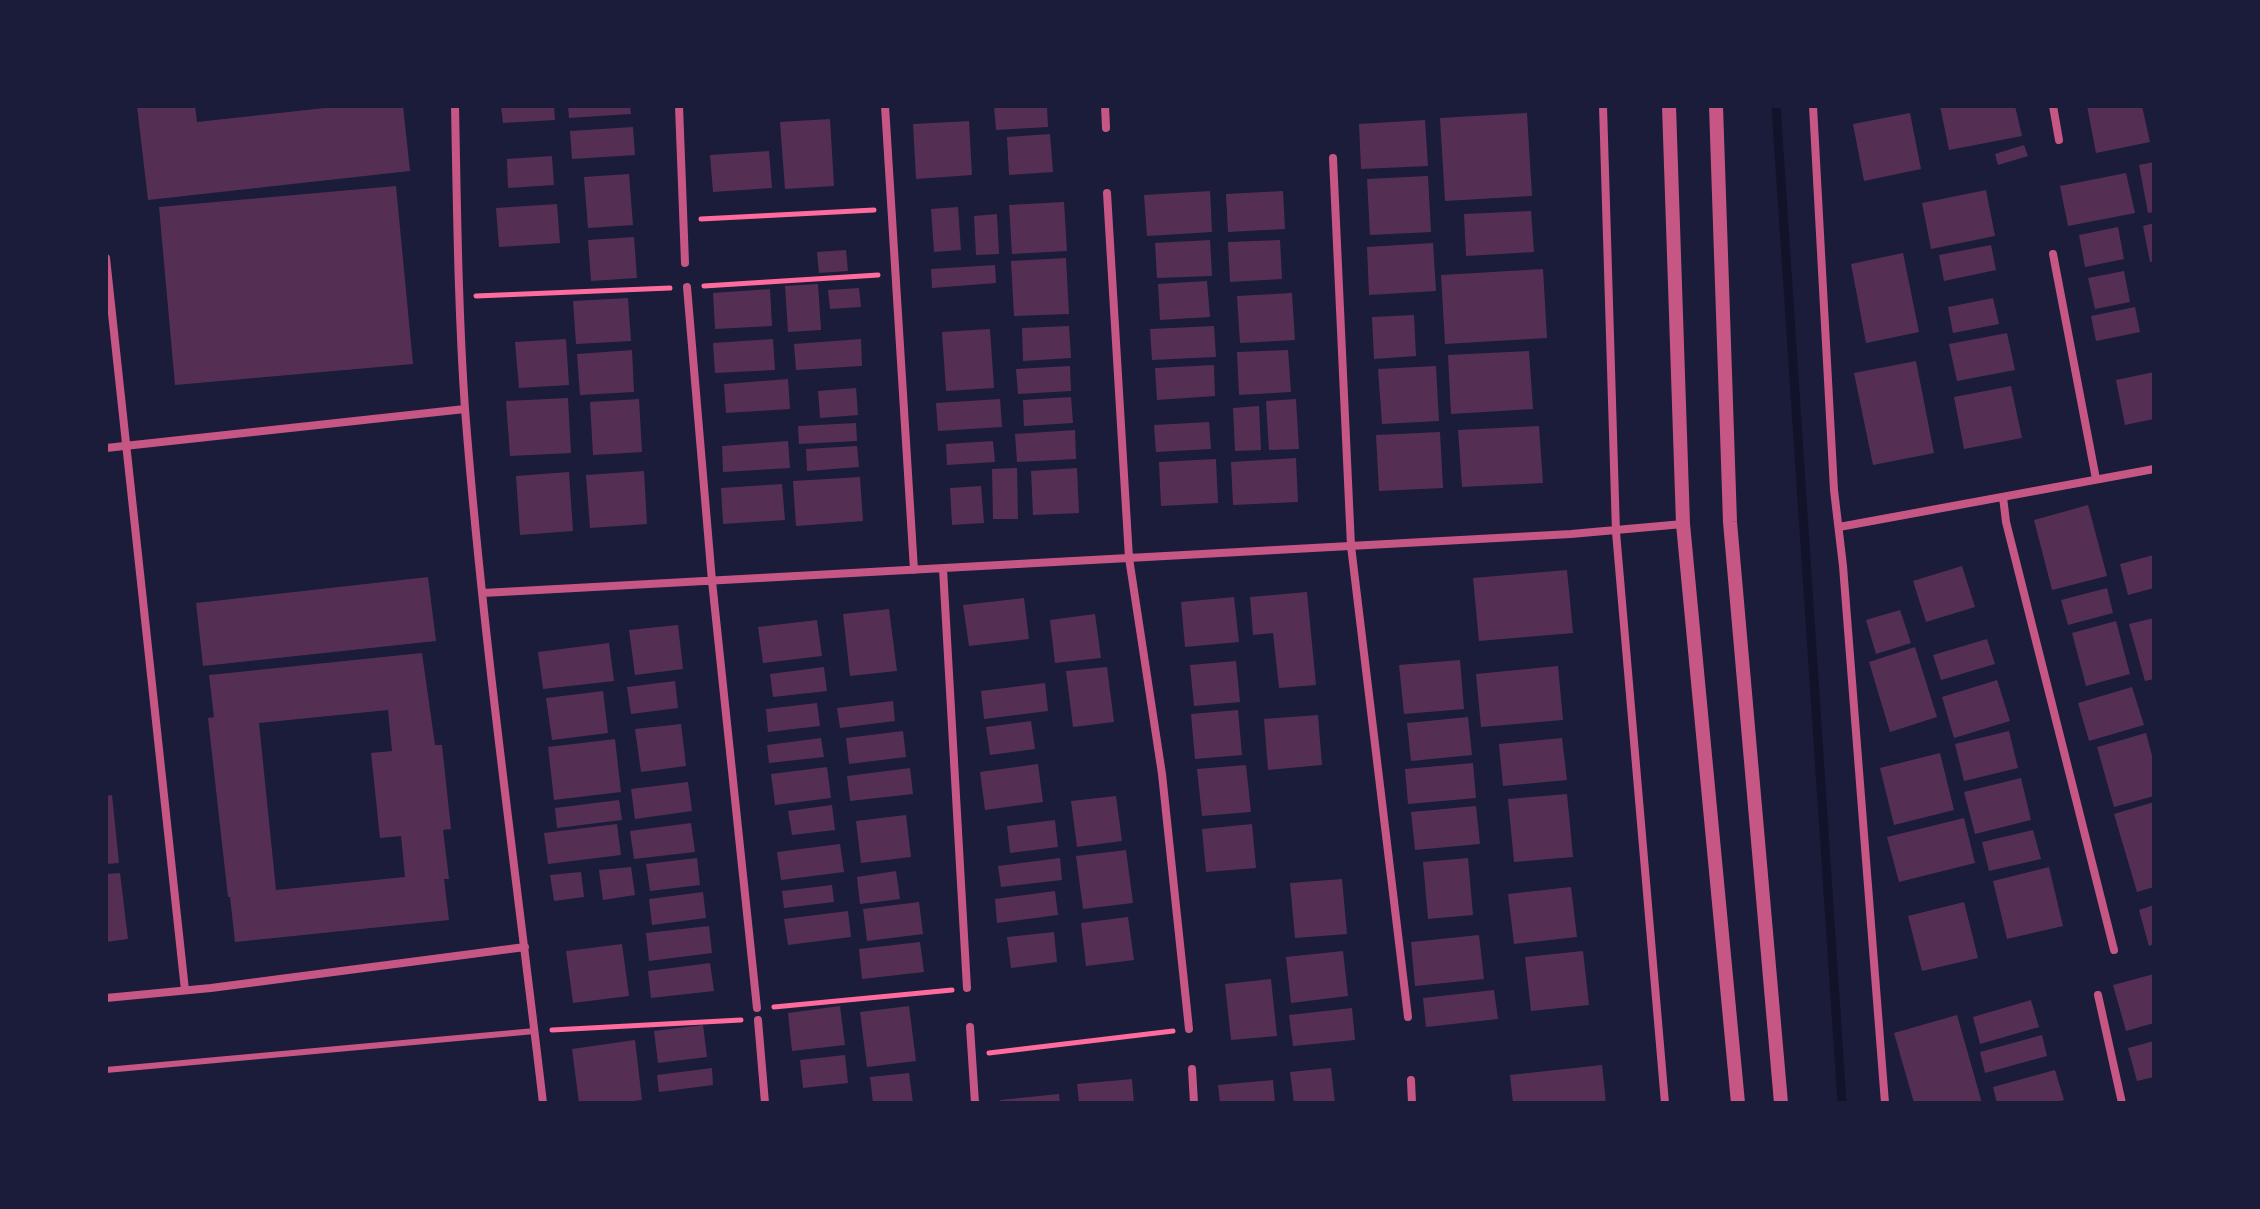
<!DOCTYPE html>
<html>
<head>
<meta charset="utf-8">
<style>
	body { margin:0 }
	#map { position:relative; width:2260px; height:1209px; overflow:hidden; background:#1b1b3a; font-family:Figtree,sans-serif }
	canvas { display:block }
	.frame { position:absolute; inset:0; border:108px solid #1b1b3a; pointer-events:none }
</style>
</head>
<body>
<div id="map">
<canvas width="2260" height="1209"></canvas>
<div class="frame"></div>
</div>
<script>
const ctx = document.querySelector('canvas').getContext('2d');
ctx.lineJoin = 'round';
function strokePath(path, color, width, dash) { ctx.strokeStyle = color; ctx.lineWidth = width; ctx.lineCap = dash ? 'butt' : 'round'; ctx.setLineDash(dash || []); ctx.stroke(path); }
function fillPath(path, color) { ctx.fillStyle = color; ctx.fill(path, 'evenodd'); }
const stream = new Path2D(`
	M1776,106L1842,1103`);
const building = new Path2D(`
	M137,106H195L197,122L343,106H403L410,171L148,200Z
	M501,106H554L555,120L503,123Z
	M568,106H630L631,114L569,118Z
	M994,106H1047L1048,127L996,130Z
	M1940,106H2015L2022,136L1949,150Z
	M2087,106H2142L2150,142L2096,153Z
	M1527,113L1532,196L1445,201L1440,118Z
	M1910,113L1921,169L1864,181L1853,124Z
	M830,119L834,186L785,189L780,122Z
	M1425,120L1428,166L1361,169L1359,124Z
	M969,121L972,175L916,179L913,124Z
	M633,127L635,155L572,159L570,131Z
	M1050,134L1053,172L1009,175L1007,137Z
	M2024,145L2028,156L1998,165L1995,154Z
	M769,151L772,188L713,192L710,155Z
	M552,156L554,185L508,188L507,159Z
	M2154,162V212L2148,213L2139,165Z
	M2126,173L2135,213L2068,226L2060,186Z
	M629,174L633,225L588,228L584,177Z
	M1428,176L1431,232L1370,235L1367,179Z
	M396,186L413,364L175,385L159,207Z
	M1986,190L1995,236L1931,249L1922,203Z
	M1210,191L1212,232L1147,236L1144,195Z
	M1283,191L1285,229L1228,232L1226,194Z
	M1064,202L1067,251L1012,254L1009,205Z
	M557,204L560,243L499,247L496,208Z
	M958,207L961,250L934,252L931,209Z
	M1531,211L1534,252L1466,256L1464,214Z
	M997,214L999,254L976,255L974,216Z
	M2154,223V261L2150,262L2143,226Z
	M2118,227L2124,259L2085,267L2079,235Z
	M634,237L637,278L591,281L588,240Z
	M1210,240L1212,276L1157,278L1155,243Z
	M1280,240L1282,279L1230,282L1228,242Z
	M1433,243L1436,291L1369,295L1367,247Z
	M1991,245L1996,270L1944,281L1939,255Z
	M846,250L848,271L819,273L817,252Z
	M1903,253L1919,332L1866,343L1851,264Z
	M1066,258L1069,314L1014,316L1011,261Z
	M995,265L996,283L932,288L931,269Z
	M1543,269L1547,338L1445,344L1441,275Z
	M2124,271L2130,302L2095,309L2088,278Z
	M1207,281L1210,317L1160,320L1158,284Z
	M818,284L821,330L788,332L785,286Z
	M859,288L861,307L830,309L828,290Z
	M770,289L772,326L715,329L713,293Z
	M1292,293L1295,340L1240,343L1237,296Z
	M628,298L631,341L576,344L573,301Z
	M1993,298L1999,324L1953,333L1948,307Z
	M2135,307L2140,332L2096,341L2091,316Z
	M1414,315L1416,356L1374,359L1372,317Z
	M1069,326L1071,358L1023,361L1022,328Z
	M1214,326L1216,357L1152,360L1150,329Z
	M990,329L994,388L946,391L942,332Z
	M2007,333L2015,370L1957,381L1949,344Z
	M566,339L569,385L519,388L515,342Z
	M773,339L775,370L715,373L713,343Z
	M861,339L862,366L796,370L794,344Z
	M632,350L634,392L580,395L577,354Z
	M1288,350L1291,392L1239,395L1237,352Z
	M1529,351L1533,409L1451,414L1448,355Z
	M1916,361L1934,453L1873,465L1854,373Z
	M1214,365L1215,396L1157,400L1155,368Z
	M1070,366L1071,391L1018,394L1016,369Z
	M1436,366L1439,421L1382,424L1378,369Z
	M2154,372V419L2125,425L2116,380Z
	M788,379L790,409L726,413L724,384Z
	M2011,386L2022,438L1964,449L1954,397Z
	M856,388L858,415L820,418L818,391Z
	M1071,397L1073,423L1024,426L1023,400Z
	M568,398L571,453L510,456L506,401Z
	M639,399L642,452L593,455L590,402Z
	M1000,399L1002,427L938,431L936,403Z
	M1296,399L1299,449L1269,450L1266,401Z
	M1259,406L1261,450L1235,451L1233,408Z
	M1209,422L1211,449L1156,452L1154,425Z
	M856,423L857,441L799,444L798,426Z
	M1539,426L1543,483L1462,487L1458,430Z
	M1075,430L1076,459L1017,462L1015,434Z
	M1440,432L1443,488L1379,491L1376,435Z
	M788,441L790,468L723,472L722,446Z
	M993,441L995,462L947,465L946,444Z
	M857,446L859,467L807,471L806,449Z
	M1296,458L1298,502L1233,505L1231,462Z
	M1216,459L1218,503L1161,506L1159,462Z
	M1017,468L1018,519H993L992,469Z
	M1077,468L1079,513L1033,515L1031,471Z
	M644,471L647,524L590,528L586,475Z
	M569,472L573,531L520,535L516,476Z
	M860,477L863,521L796,526L793,481Z
	M782,484L785,520L723,524L721,488Z
	M981,486L984,523L952,525L950,488Z
	M2088,505L2107,576L2052,590L2034,520Z
	M2154,555V588L2128,595L2120,564Z
	M1962,566L1975,607L1926,622L1913,581Z
	M1567,570L1573,633L1479,641L1473,578Z
	M428,577L436,641L203,666L196,603Z
	M2107,588L2113,613L2068,625L2061,600Z
	M1307,592L1316,685L1279,688L1273,633L1253,635L1250,597Z
	M1234,597L1239,642L1185,647L1181,602Z
	M1024,598L1029,639L969,646L963,605Z
	M889,609L897,671L850,676L843,614Z
	M1900,610L1911,643L1876,654L1866,620Z
	M1095,614L1101,658L1055,663L1050,620Z
	M2154,618V679L2145,681L2129,624Z
	M817,620L822,656L763,663L758,627Z
	M2116,621L2130,674L2086,686L2072,633Z
	M678,625L683,669L635,675L629,630Z
	M1987,639L1995,664L1941,680L1933,655Z
	M609,643L614,681L543,689L538,652Z
	M1915,647L1937,717L1890,732L1869,662Z
	M422,653L435,745H442L451,829L443,830L449,879H444L449,920L235,942L230,897H228L208,718L214,717L209,675ZM388,710L392,751L371,753L380,838L401,836L405,877L276,890L259,723Z
	M1460,660L1464,709L1404,714L1399,665Z
	M1236,661L1240,702L1194,706L1190,665Z
	M1558,666L1563,720L1481,727L1476,674Z
	M824,667L827,691L773,697L770,674Z
	M1107,667L1114,722L1073,727L1066,671Z
	M1997,680L2010,721L1954,738L1942,697Z
	M675,681L678,708L631,714L627,687Z
	M1045,683L1048,711L984,719L981,691Z
	M2132,687L2144,725L2089,741L2078,703Z
	M603,691L608,733L552,740L546,698Z
	M893,701L895,721L840,728L837,708Z
	M817,703L820,726L768,732L766,709Z
	M1238,710L1242,755L1195,759L1191,714Z
	M1318,715L1322,765L1268,770L1264,719Z
	M1468,717L1472,755L1411,761L1407,723Z
	M1031,721L1035,749L990,755L986,727Z
	M681,724L686,766L641,772L635,729Z
	M903,731L906,757L849,764L846,738Z
	M2009,731L2018,768L1964,781L1955,744Z
	M2146,733L2154,763V796L2114,807L2097,747Z
	M821,738L824,757L769,763L767,745Z
	M1562,738L1567,780L1503,786L1499,744Z
	M615,739L621,792L554,800L548,747Z
	M1940,753L1954,810L1894,825L1880,768Z
	M1473,763L1476,798L1408,804L1405,769Z
	M1038,764L1043,802L985,810L980,772Z
	M1246,765L1251,812L1202,816L1197,769Z
	M827,767L831,798L775,805L771,774Z
	M910,768L913,794L850,801L847,776Z
	M2021,778L2031,820L1975,834L1964,792Z
	M688,782L692,811L635,819L631,789Z
	M1567,794L1573,857L1514,862L1508,799Z
	M112,795L119,863L106,864V796Z
	M1116,796L1122,841L1077,847L1071,801Z
	M619,800L622,820L557,828L555,808Z
	M2154,802V887L2137,892L2114,814Z
	M832,805L835,830L792,835L788,811Z
	M1476,806L1480,844L1415,850L1411,812Z
	M906,815L911,857L861,863L856,821Z
	M1964,818L1975,863L1899,882L1887,837Z
	M1055,820L1058,847L1010,853L1007,826Z
	M691,823L695,852L634,859L630,831Z
	M617,824L621,855L548,864L544,833Z
	M1252,824L1256,868L1206,872L1202,829Z
	M2033,830L2041,859L1989,871L1982,842Z
	M840,844L844,872L781,880L777,852Z
	M1126,850L1133,903L1083,909L1076,856Z
	M697,858L700,885L650,891L646,864Z
	M1060,858L1062,880L1001,887L998,866Z
	M1468,858L1473,915L1428,919L1423,862Z
	M631,867L635,895L603,900L599,870Z
	M2049,867L2063,926L2007,939L1993,881Z
	M896,871L900,899L860,904L857,877Z
	M581,872L584,897L554,901L550,875Z
	M120,873L128,939L106,942V874Z
	M1342,879L1347,934L1295,938L1290,883Z
	M832,885L834,902L784,908L782,891Z
	M1571,887L1577,937L1514,944L1508,894Z
	M1055,891L1058,915L997,923L995,899Z
	M703,892L706,918L652,925L649,899Z
	M919,902L923,934L867,941L863,909Z
	M1964,902L1978,958L1922,971L1908,916Z
	M2154,905V944L2149,946L2139,910Z
	M848,911L851,937L788,945L784,919Z
	M1128,917L1134,960L1086,966L1081,923Z
	M709,926L712,953L649,961L646,933Z
	M1054,932L1057,962L1011,968L1007,937Z
	M1479,935L1484,979L1415,986L1411,942Z
	M920,942L924,972L862,979L859,949Z
	M622,944L629,996L573,1003L566,951Z
	M1343,951L1348,996L1291,1003L1286,957Z
	M1583,951L1589,1005L1531,1011L1525,957Z
	M710,963L714,991L651,998L648,971Z
	M2154,974V1023L2126,1031L2113,985Z
	M1271,979L1277,1036L1231,1040L1225,984Z
	M1494,990L1498,1019L1426,1027L1423,998Z
	M2031,1000L2039,1027L1980,1044L1973,1017Z
	M840,1006L845,1045L792,1051L788,1013Z
	M909,1006L916,1061L867,1067L860,1012Z
	M1352,1008L1355,1040L1293,1046L1289,1015Z
	M1957,1015L1982,1103H1914L1894,1033Z
	M703,1025L707,1057L658,1063L654,1031Z
	M2042,1035L2047,1056L1985,1073L1980,1052Z
	M635,1040L642,1100L617,1103H579L572,1049Z
	M2154,1041V1077L2137,1081L2128,1048Z
	M845,1055L848,1083L803,1088L800,1060Z
	M1602,1065L1606,1103H1513L1510,1075Z
	M712,1068L713,1085L659,1092L657,1075Z
	M1331,1068L1335,1103H1294L1290,1072Z
	M2055,1070L2064,1100L2053,1103H1997L1993,1087Z
	M909,1073L913,1103H873L870,1077Z
	M1132,1079L1134,1103H1079L1077,1084Z
	M1273,1080L1275,1103H1220L1218,1085Z
	M1059,1094L1060,1103H1000V1100Z`);
const path = new Path2D(`
	M701,219L874,210
	M704,286L878,275
	M476,296L670,288
	M774,1007L952,990
	M552,1030L741,1020
	M989,1053L1173,1031`);
const service = new Path2D(`
	M106,1070L535,1031`);
const minor = new Path2D(`
	M455,106C457,207 458,308 465,409C483,641 516,872 543,1103
	M679,106L685,263
	M885,106L914,570
	M1105,106L1106,128
	M1603,106L1616,532L1665,1103
	M1813,106L1834,490L1843,566L1885,1103
	M2053,106L2059,140
	M1333,158L1351,546L1408,1017
	M1107,193L1129,558L1162,774L1189,1029
	M2053,254L2096,479
	M106,258L185,990
	M687,287L712,581L757,1008
	M106,448L465,409
	M2003,497L2006,522L2114,950
	M1839,527L2154,469
	M943,569L967,988
	M483,593L1571,534L1683,524
	M2098,995L2122,1103
	M106,998L211,988L525,947
	M758,1020L765,1103
	M970,1027L975,1103
	M1192,1069L1194,1103
	M1411,1080L1412,1103`);
const tertiary = new Path2D(`
	M1669,106L1683,524L1738,1103
	M1716,106L1730,522L1781,1103`);
strokePath(stream, '#12122b', 9);
fillPath(building, '#542f53');
strokePath(path, '#ff6b9d', 5);
strokePath(service, '#c65784', 6);
strokePath(minor, '#c65784', 8);
strokePath(tertiary, '#c65784', 14);
</script>
</body>
</html>
